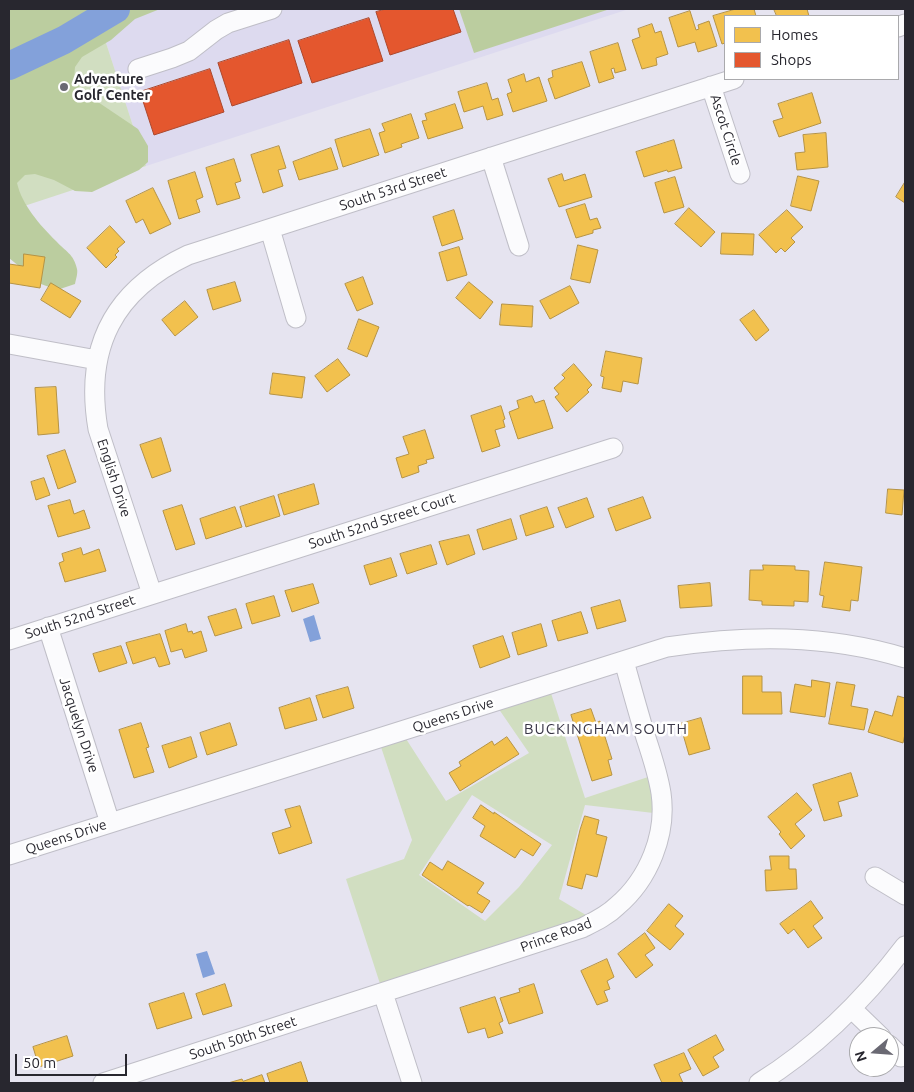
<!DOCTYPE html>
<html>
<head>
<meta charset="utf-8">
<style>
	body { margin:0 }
	#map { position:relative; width:914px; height:1092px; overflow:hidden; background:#e6e4f0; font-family:Ubuntu,sans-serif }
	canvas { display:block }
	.frame { position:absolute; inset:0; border:10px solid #28272f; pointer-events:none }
	.legend { position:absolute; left:724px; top:15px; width:175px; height:65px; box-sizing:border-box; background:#fff; border:1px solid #a9a9ac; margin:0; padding:6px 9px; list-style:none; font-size:15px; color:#28272f }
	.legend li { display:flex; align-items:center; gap:10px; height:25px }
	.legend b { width:25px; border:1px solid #a9a9ac }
	.north { position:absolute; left:849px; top:1027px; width:50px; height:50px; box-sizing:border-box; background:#fff; border:1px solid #a9a9ac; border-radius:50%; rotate:252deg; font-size:14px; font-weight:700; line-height:20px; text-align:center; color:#28272f }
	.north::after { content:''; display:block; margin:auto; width:18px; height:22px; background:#6a6973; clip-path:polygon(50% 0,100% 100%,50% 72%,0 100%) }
	.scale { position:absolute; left:15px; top:1054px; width:112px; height:22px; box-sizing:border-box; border:2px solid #28272f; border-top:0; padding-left:6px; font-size:15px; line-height:18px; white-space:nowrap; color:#28272f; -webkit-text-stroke:4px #fff; paint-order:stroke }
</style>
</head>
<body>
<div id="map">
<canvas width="914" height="1092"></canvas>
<div class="frame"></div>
<ul class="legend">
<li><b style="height:14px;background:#f2c14e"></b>Homes</li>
<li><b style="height:14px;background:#e4572e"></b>Shops</li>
</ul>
<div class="north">N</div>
<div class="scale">50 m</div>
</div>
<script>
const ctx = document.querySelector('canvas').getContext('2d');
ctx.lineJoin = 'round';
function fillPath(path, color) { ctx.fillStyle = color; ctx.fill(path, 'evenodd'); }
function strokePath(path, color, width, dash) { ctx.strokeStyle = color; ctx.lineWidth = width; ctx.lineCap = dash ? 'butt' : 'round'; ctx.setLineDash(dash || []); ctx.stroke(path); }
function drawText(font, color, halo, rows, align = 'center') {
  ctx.font = font + ' Ubuntu,sans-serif'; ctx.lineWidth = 5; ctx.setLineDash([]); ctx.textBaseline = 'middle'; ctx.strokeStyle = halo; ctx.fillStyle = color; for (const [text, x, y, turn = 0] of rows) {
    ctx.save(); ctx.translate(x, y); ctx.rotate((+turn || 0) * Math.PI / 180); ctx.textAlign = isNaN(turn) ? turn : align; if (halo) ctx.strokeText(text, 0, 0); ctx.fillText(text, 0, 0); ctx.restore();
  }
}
const built = new Path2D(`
	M95,9H629L146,166Z`);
const green = new Path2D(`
	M9,9H95L146,166L9,211Z
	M548,684L585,798L657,774L662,814L585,805L559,899L596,921L383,993L346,879L404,859L412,840L378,738L401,731L446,801L529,753L494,702ZM472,795L552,845L519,887L485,921L419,875Z`);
const forest = new Path2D(`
	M9,9H160L135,19L111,40L82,57L75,67L74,79L83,92L138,129L148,146V162L139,170L92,192L75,191L54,180L35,174L25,175L17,183C22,205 40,225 56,241C65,251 74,254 77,269C78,273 76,279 75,284L57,290L41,284L9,258Z
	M459,9H610L474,53Z`);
const water = new Path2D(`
	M314,615L321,639L310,642L303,619Z
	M207,951L215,974L203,978L196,954Z`);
const homes = new Path2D(`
	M736,9H754L756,16H725V43L722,44L713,16Z
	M774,9H807L809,16H777Z
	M690,11L696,30L699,29L698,25L709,21L717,46L698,52L695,42L678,47L669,18Z
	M652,24L655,33L661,31L668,54L656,58L657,65L642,69L632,40L640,37L638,29Z
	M618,43L626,70L615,73L614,68L611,69L614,78L599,83L590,52Z
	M582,62L590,86L555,99L548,79L553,77L552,71Z
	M524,74L526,82L539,77L547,101L513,112L507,94L512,92L508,80Z
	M487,83L492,100L498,98L503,115L487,120L483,106L464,112L458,92Z
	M812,93L821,123L779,137L773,121L783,118L778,104Z
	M455,104L463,128L428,139L422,121L427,120L425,114Z
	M411,114L419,138L401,144L402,147L385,153L379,133L385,131L382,124Z
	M370,129L379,155L343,167L335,140Z
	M826,133L828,167L797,170L795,153L805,152L803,135Z
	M674,140L682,168L668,172L667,170L644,177L636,152Z
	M279,146L286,168L278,170L283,186L263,193L251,155Z
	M331,148L338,169L299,180L293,162Z
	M234,159L241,181L235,183L240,198L217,205L206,168Z
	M195,172L203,197L196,200L200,212L179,219L168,181Z
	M562,174L564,181L585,174L592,197L559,207L548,179Z
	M798,176L819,181L811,211L791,206Z
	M675,177L684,207L664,213L655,183Z
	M905,182V203L896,197Z
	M153,188L171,224L150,234L143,219L136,223L126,201Z
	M585,204L590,220L597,218L601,228L593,230V233L576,238L566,210Z
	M689,208L715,232L701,247L675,224Z
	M454,210L463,239L442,246L433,217Z
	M787,210L803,227L791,238L795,242L785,252L781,248L776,253L759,235Z
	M110,226L125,242L117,249L119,251L115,255L117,257L106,268L87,248Z
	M722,233L754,234L753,255L721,254Z
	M578,245L598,250L590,283L571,279Z
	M459,247L467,275L447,281L439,253Z
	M24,254L45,257L40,288L9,283V264L23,266Z
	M363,277L373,304L357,311L345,284Z
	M235,282L241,301L213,310L207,290Z
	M469,282L493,302L480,319L456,298Z
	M51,283L81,301L70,318L41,300Z
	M570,286L579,303L550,319L540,301Z
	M185,301L198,317L175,336L162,320Z
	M502,304L533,306L532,327L500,325Z
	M754,310L769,330L756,341L740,320Z
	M359,319L379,327L367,357L348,349Z
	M606,351L642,358L638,384L623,381L621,392L602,388L604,377L601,376Z
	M338,359L350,375L327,392L315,376Z
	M574,364L592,385L587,390L589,392L567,412L555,397L559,394L554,388L565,378L562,375Z
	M273,373L305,377L302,398L270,394Z
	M56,387L59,433L38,435L35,388Z
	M532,396L535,403L544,400L553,428L518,439L509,412L519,408L517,401Z
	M501,406L505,419L503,420L505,427L495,430L500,446L482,452L471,416Z
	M425,430L434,458L426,460L427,463L418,466L419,472L402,478L396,458L409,454L403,437Z
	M161,438L171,471L152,478L140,445Z
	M65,450L76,482L58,489L47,456Z
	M44,478L50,495L36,500L31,482Z
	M314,484L319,504L284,515L278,495Z
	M888,489L904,490L902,515L886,513Z
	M274,496L280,516L246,527L240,507Z
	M643,497L651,518L616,531L608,509Z
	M587,498L594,517L566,528L558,508Z
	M70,500L74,514L84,510L90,528L58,537L48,506Z
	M182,505L195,544L176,550L163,511Z
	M235,507L242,527L206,539L200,519Z
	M547,507L554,527L526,536L520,516Z
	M511,519L517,539L483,550L477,530Z
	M469,535L475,554L447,565L439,542Z
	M431,545L437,564L407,574L400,554Z
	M81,548L83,555L99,549L106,571L65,582L59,563L64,561L62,554Z
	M391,558L397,576L370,585L364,566Z
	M825,562L862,567L858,601L851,600L850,611L822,607L824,596L820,595Z
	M763,565L795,566V570L809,571L808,602L794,601V606L762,605V601L749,600L750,570H763Z
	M710,583L712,606L680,608L678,586Z
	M313,584L319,603L292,612L285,591Z
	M274,596L280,616L252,624L246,604Z
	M620,600L626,621L597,629L591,608Z
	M236,609L242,628L215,636L208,617Z
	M581,612L588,633L558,641L552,621Z
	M186,624L188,632L192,631L193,634L201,631L207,651L185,658L182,649L171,652L165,631Z
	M541,624L547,646L518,655L512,633Z
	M160,634L170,664L159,667L155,657L133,664L126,643Z
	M503,636L510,657L480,668L473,646Z
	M121,646L127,663L99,672L93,654Z
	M743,676H762V692H781L782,714H743Z
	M812,680L830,683L825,717L790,712L795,684L811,687Z
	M837,682L855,685L851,706L868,709L864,730L829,724Z
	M348,687L354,708L323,718L316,696Z
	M898,696L905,698V734L903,743L868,732L875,711L892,716Z
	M310,698L317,720L285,729L279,708Z
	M591,709L596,723L600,721L612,759L608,760L612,775L592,781L571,715Z
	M701,718L710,749L689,755L680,724Z
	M141,723L149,747L146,748L154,772L134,778L119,730Z
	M230,723L237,745L207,755L200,733Z
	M191,737L197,757L169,768L162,746Z
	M507,737L519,754L460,791L449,773L461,766L459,762L492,741L494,745Z
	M851,773L858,796L838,802L842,816L824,821L813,785Z
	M797,793L812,810L795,824L805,836L791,849L779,834L781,832L768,817Z
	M481,805L494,814V812L541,844L533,856L521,849L515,858L480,836L485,826L473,818Z
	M300,806L312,843L279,854L272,833L291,827L285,810Z
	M585,816L599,820L596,834L607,837L597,877L586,874L582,889L567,885L580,830Z
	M770,856H789V869H796L797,889L766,891L765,870H771Z
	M448,861L484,883L477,893L490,901L482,913L469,905L468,906L422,875L430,862L442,870Z
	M811,901L823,918L813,926L822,938L808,948L794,929L788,934L780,924Z
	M669,904L683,916L675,926L684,934L670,950L647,931Z
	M645,933L655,948L645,955L653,965L636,978L618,954Z
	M607,959L614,977L607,981L610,989L604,991L608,1001L597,1005L581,971Z
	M225,984L232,1006L203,1015L196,994Z
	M534,984L543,1013L509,1024L500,998L520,992L519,989Z
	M184,993L192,1018L157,1029L149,1004Z
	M495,997L503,1021L499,1023L503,1033L488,1038L485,1028L468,1033L460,1008Z
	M716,1035L724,1050L713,1057L719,1067L703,1076L688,1050Z
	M67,1036L73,1056L39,1067L33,1047Z
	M684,1053L691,1069L679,1074L683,1083H662L654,1065Z
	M301,1062L308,1083H270L267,1074Z
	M262,1075L265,1083H228L242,1079L243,1081Z`);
const shops = new Path2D(`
	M386,9H453L461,32L390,55L376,12Z
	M369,18L383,61L312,83L298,41Z
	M289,40L302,83L232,106L218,63Z
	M210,69L224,112L154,135L140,92Z`);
const river = new Path2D(`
	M9,66L64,40L116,9`);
const minor = new Path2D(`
	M898,27L905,24
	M138,69L172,58L189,51L216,30L228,23L272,9
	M711,86L740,174
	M491,157L519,246
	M270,229L296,318
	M9,344L97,360
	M152,594L98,429C84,347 114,290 188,255L734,79
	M48,627L110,823
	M9,640L613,448
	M9,855L667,647C748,635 826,634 905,658
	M875,877L905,895
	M383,993L412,1083
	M852,1009L881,1037
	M889,1045L901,1057
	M103,1083L582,928C594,922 607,916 617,906C649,879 667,834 661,793C658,774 652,756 646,738C638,712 631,686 624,661
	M759,1083C817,1047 864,1000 905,946`);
const markers = [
	[64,87,5,"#6a6973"]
];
const poiNames = [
	["Adventure",74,79],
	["Golf Center",74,95]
];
const streetNames = [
	["Ascot Circle",726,130,72],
	["South 53rd Street",393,189,-18],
	["English Drive",114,478,72],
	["South 52nd Street Court",382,521,-18],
	["South 52nd Street",80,617,-18],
	["Queens Drive",453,715,-18],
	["Jacquelyn Drive",79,725,72],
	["Queens Drive",66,837,-18],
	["Prince Road",556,935,-20],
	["South 50th Street",243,1038,-18]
];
const neighbourhoodNames = [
	["BUCKINGHAM SOUTH",606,729]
];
fillPath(built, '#dddaef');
fillPath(green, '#d1dec1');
fillPath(forest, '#bbcd9f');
fillPath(water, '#83a1da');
fillPath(homes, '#f2c14e');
strokePath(homes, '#b59345', 1);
fillPath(shops, '#e4572e');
strokePath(shops, '#ac492e', 1);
strokePath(river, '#83a1da', 28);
strokePath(minor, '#bfbec7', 21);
strokePath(minor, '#fbfbfd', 19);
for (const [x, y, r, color] of markers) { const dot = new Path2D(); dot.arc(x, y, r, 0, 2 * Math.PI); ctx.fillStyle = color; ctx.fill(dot); strokePath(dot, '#fff', 2); }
drawText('bold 14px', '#28272f', '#fff', poiNames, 'left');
drawText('14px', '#28272f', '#fff', streetNames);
ctx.letterSpacing = '1px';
drawText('15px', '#383546', '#fff', neighbourhoodNames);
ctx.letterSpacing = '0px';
</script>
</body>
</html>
